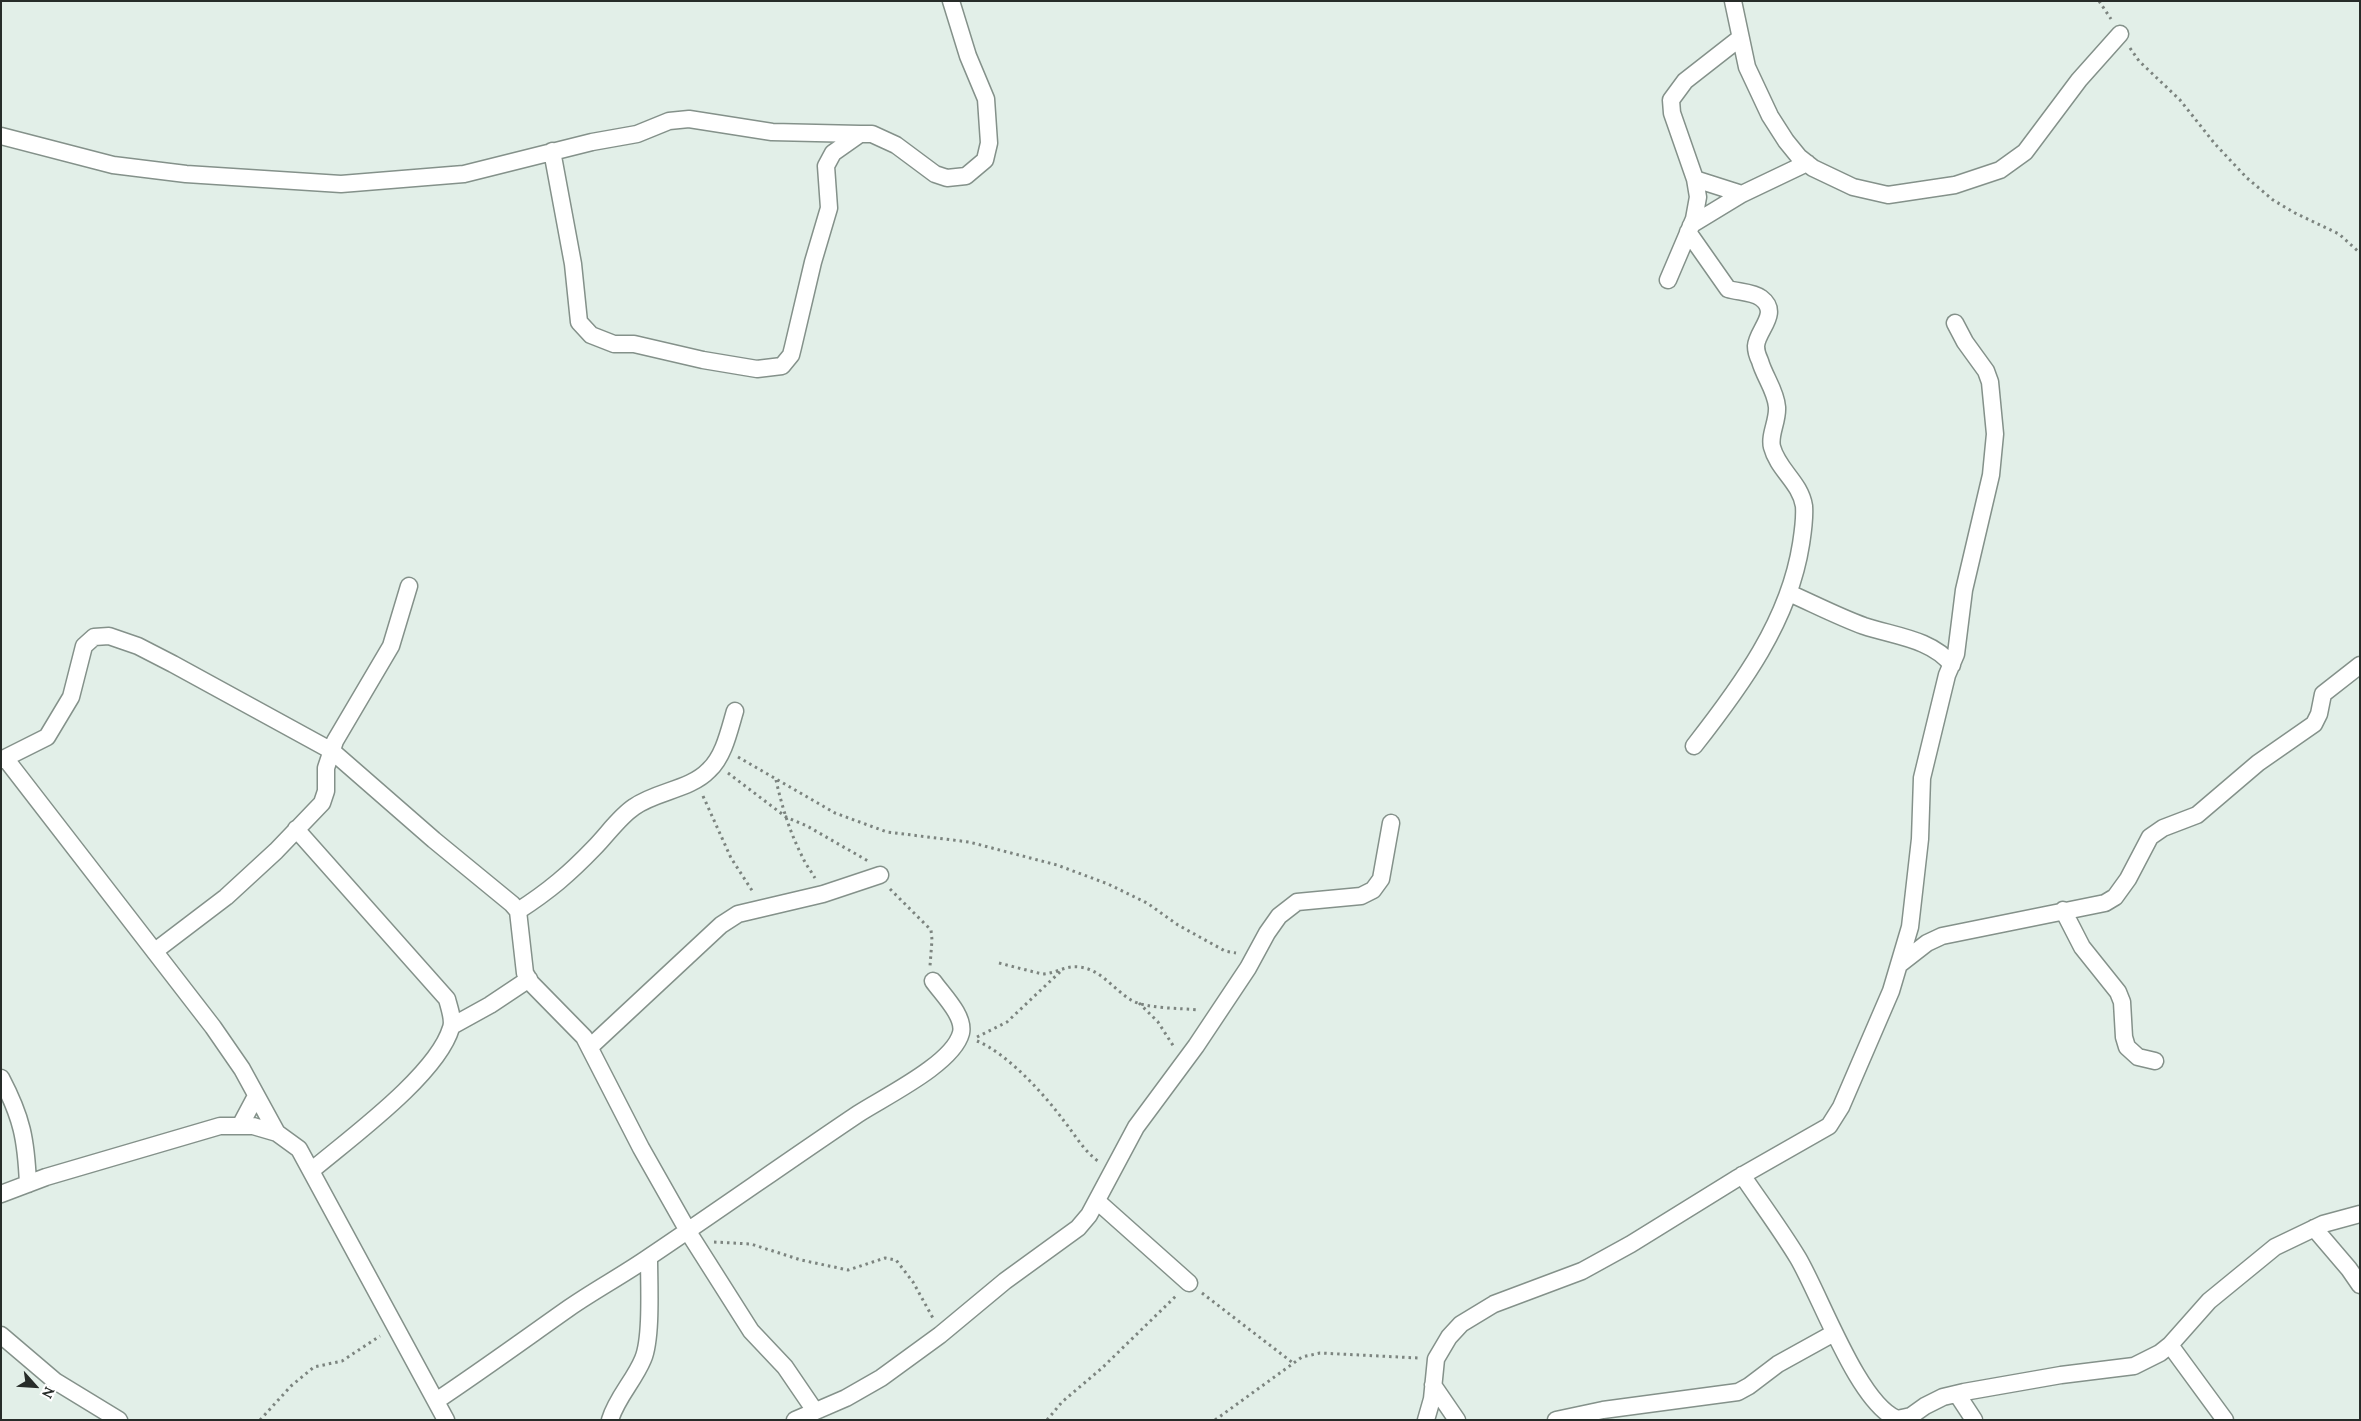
<!DOCTYPE html>
<html>
<head>
<meta charset="utf-8">
<style>
	body { margin:0 }
	#map { position:relative; width:2361px; height:1421px; overflow:hidden; background:#e2efe8; font-family:Lora,serif }
	canvas { display:block }
	.frame { position:absolute; inset:0; border:2px solid #272c29; pointer-events:none }
	.north { position:absolute; left:10px; top:1361px; width:50px; height:50px; -webkit-text-stroke:4px #fff; paint-order:stroke; rotate:116deg; font-size:14px; font-weight:700; line-height:20px; text-align:center; color:#272c29 }
	.north::after { content:''; display:block; margin:auto; width:18px; height:22px; background:#272c29; clip-path:polygon(50% 0,100% 100%,50% 72%,0 100%) }
</style>
</head>
<body>
<div id="map">
<canvas width="2361" height="1421"></canvas>
<div class="frame"></div>
<div class="north">N</div>
</div>
<script>
const ctx = document.querySelector('canvas').getContext('2d');
ctx.lineJoin = 'round';
function strokePath(path, color, width, dash) { ctx.strokeStyle = color; ctx.lineWidth = width; ctx.lineCap = dash ? 'butt' : 'round'; ctx.setLineDash(dash || []); ctx.stroke(path); }
const path = new Path2D(`
	M2099,1L2111,19
	M2130,48L2139,61L2180,100L2215,144L2247,178L2273,200L2295,213L2339,234L2360,253
	M738,757L835,813L887,832L969,842L1057,865L1108,884L1147,903L1178,925L1225,951L1236,953
	M728,773L786,817L807,826L868,861
	M776,780C782,807 790,833 803,858C806,865 811,871 815,878
	M703,796L731,858L753,892
	M890,889L931,930L932,940L930,966
	M999,963L1042,974C1055,974 1066,965 1079,967C1101,969 1114,990 1131,1000C1146,1009 1181,1008 1199,1010
	M1139,1003L1158,1022L1174,1047
	M977,1037L1007,1022L1062,970
	M977,1041C1008,1054 1044,1094 1064,1121C1076,1136 1083,1150 1099,1162
	M714,1242L751,1244L801,1260L848,1270L885,1258L896,1260L913,1282L934,1320
	M1202,1293L1293,1363
	M260,1420L291,1386L314,1367L342,1361L380,1336
	M1047,1420L1062,1402L1102,1368L1178,1294
	M1215,1420L1302,1357L1320,1353L1418,1358`);
const minor = new Path2D(`
	M1733,1L1747,67L1770,116L1786,141L1799,157L1813,168L1853,187L1888,195L1955,185L2000,170L2025,152L2079,80L2120,34
	M1,136L113,165L186,174L341,184L464,174L592,142L637,134L669,121L689,119L772,132L860,134
	M552,151L573,264L579,322L591,335L614,344H634L703,360L757,369L782,366L791,355L793,347L813,262L829,208L826,166L833,153L860,134H872L896,145L935,174L947,178L966,176L985,160L989,143L986,99L968,56L951,1
	M1695,179L1742,194
	M1691,225L1742,194L1807,163
	M1688,232L1728,289C1738,292 1753,292 1761,298C1781,313 1757,330 1756,346C1756,351 1758,357 1760,361C1764,376 1776,391 1777,407C1778,421 1769,435 1772,447C1778,470 1800,482 1804,506C1805,519 1803,531 1801,544C1789,621 1741,686 1694,746
	M1668,280L1694,219L1698,197L1695,179L1672,113L1671,100L1685,81L1740,38
	M1789,593C1814,604 1839,617 1864,626C1894,636 1932,639 1952,665
	M5,758L213,1027L242,1069L277,1133
	M1,760L47,737L71,697L84,646L94,637L109,636L138,646L173,664L332,751L434,840L512,904L518,911L525,973L531,983L584,1037L641,1148L692,1238L751,1331L785,1367L815,1411
	M296,829L447,999C449,1007 454,1020 451,1028C437,1075 350,1138 311,1171
	M2063,910L2082,947L2118,992L2122,1002L2124,1037L2127,1047L2138,1057L2155,1061
	M518,911C549,891 569,874 594,848C607,835 619,817 634,807C656,791 690,790 709,770C724,756 729,731 735,711
	M155,951L226,897L276,851L322,803L326,791V768L335,741L391,646L409,586
	M1900,964L1927,943L1942,936L2105,903L2115,897L2128,879L2150,837L2163,828L2197,815L2258,763L2314,724L2319,714L2323,694L2360,665
	M452,1026L490,1005L529,979
	M590,1047L721,925L738,914L823,894L880,875
	M1,1078C22,1118 26,1139 28,1184
	M240,1126L256,1096
	M1742,1175C1761,1203 1781,1230 1798,1258C1821,1297 1858,1403 1897,1419L1911,1416L1925,1406L1943,1397L1964,1392L2061,1375L2134,1366L2160,1353L2170,1345L2209,1301L2275,1247L2323,1224L2360,1214
	M1,1194L46,1177L220,1126H253L277,1133L299,1149L446,1420
	M1097,1201L1189,1283
	M2314,1228L2349,1269L2360,1285
	M1,1335L55,1381L119,1420
	M2170,1345L2225,1420
	M1433,1385L1457,1420
	M1957,1394L1974,1420
	M436,1401C481,1371 525,1339 569,1308C595,1290 623,1275 649,1257C719,1210 788,1161 858,1114C884,1097 953,1064 961,1033C965,1016 942,994 933,981
	M610,1420C617,1397 634,1381 643,1359C652,1338 649,1283 649,1258
	M795,1420L846,1398L881,1378L940,1335L1005,1281L1078,1228L1089,1215L1136,1127L1196,1046L1248,968L1267,933L1279,916L1297,902L1361,896L1373,890L1381,879L1391,823
	M1426,1420L1432,1399L1436,1359L1449,1337L1461,1324L1494,1304L1582,1271L1631,1244L1736,1179L1829,1126L1841,1107L1891,991L1910,927L1920,839L1922,778L1947,675L1956,654L1964,590L1991,475L1995,434L1990,382L1986,371L1965,342L1955,323
	M1556,1420L1603,1410L1738,1392L1749,1386L1778,1364L1834,1333`);
strokePath(minor, '#84918a', 19);
strokePath(path, '#7c847f', 3, [2.5, 4]);
strokePath(minor, '#fff', 16);
</script>
</body>
</html>
